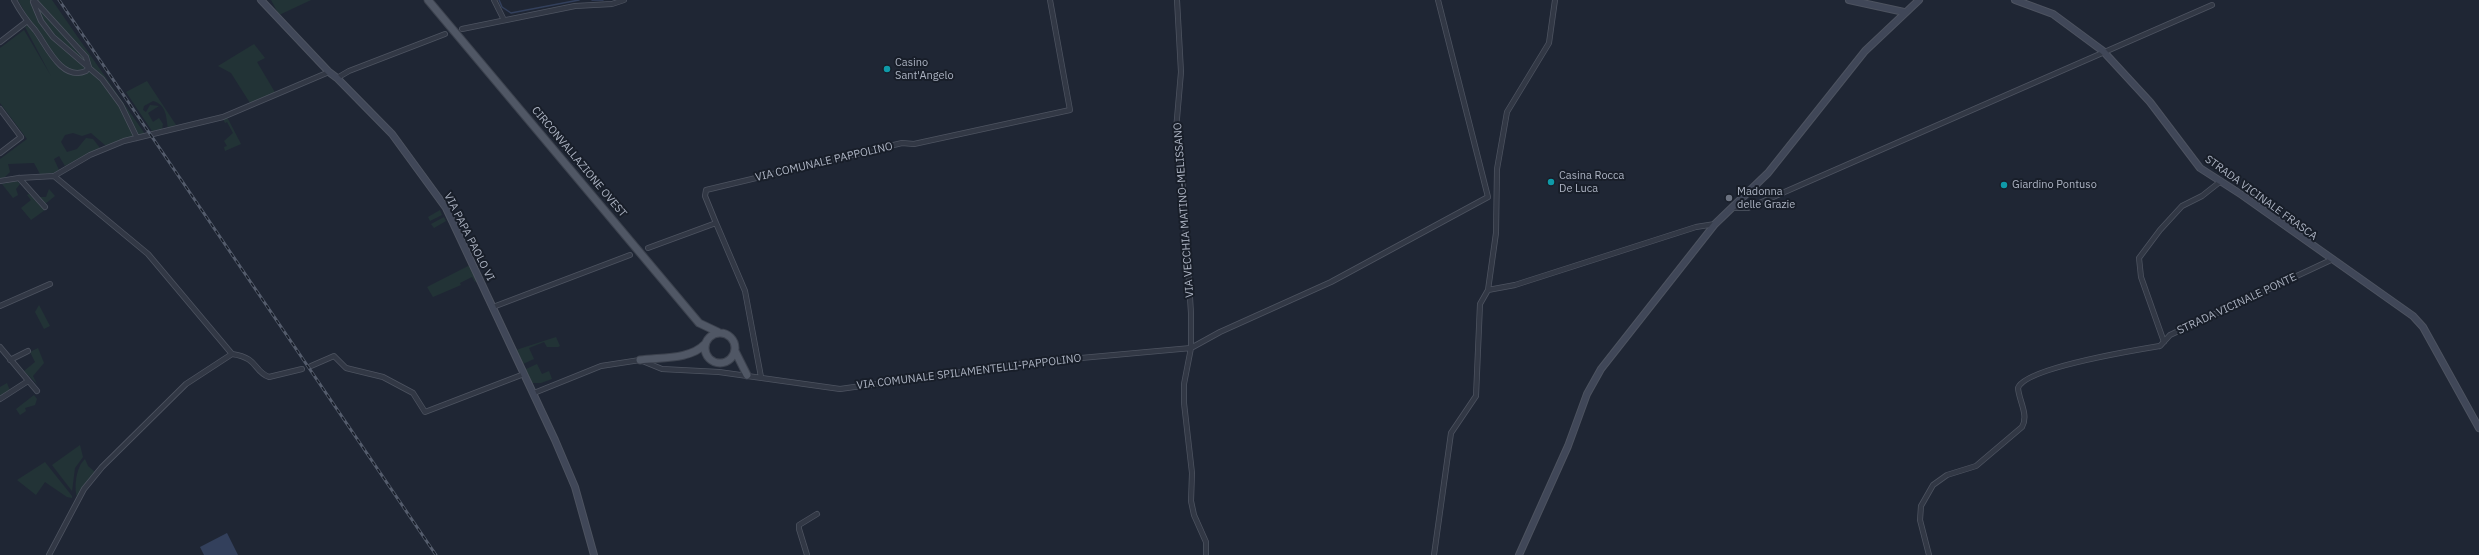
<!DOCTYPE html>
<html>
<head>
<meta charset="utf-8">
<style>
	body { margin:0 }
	canvas { display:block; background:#1f2634 }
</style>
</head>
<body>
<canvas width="2479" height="555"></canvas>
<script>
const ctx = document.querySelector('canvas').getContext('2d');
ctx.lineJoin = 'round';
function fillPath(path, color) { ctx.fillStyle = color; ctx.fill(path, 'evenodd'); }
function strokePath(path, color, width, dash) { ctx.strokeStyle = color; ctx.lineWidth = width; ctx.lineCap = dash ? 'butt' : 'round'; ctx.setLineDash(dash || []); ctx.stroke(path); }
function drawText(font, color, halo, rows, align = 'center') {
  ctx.font = font + ' "IBM Plex Sans",sans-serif'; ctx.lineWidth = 4; ctx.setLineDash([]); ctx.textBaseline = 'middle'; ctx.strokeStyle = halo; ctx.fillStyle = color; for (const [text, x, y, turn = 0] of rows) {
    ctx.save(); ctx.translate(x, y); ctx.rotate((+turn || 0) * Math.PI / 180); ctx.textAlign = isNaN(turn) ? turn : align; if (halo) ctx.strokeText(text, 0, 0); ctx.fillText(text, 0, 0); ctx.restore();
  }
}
const green = new Path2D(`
	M18,0H52L145,134L106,146L91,133L82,136L73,133L65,135L61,142L67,152L77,149L86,138L93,139L100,148L65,166L59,156L54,159L59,170L55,173L40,174L34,163L8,164L10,172L5,177L0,179V159L27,139L0,103V48L24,30L51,76L25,27L31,23Z
	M271,0H311L279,15Z
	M254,44L265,58L257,62L276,94L250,103L231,73L218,66Z
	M147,81L176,125L168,128C166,117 167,105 153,101L144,106L143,110L146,112L150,105L159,106L148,113L153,122L159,118L163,124L162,129L152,131L126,92Z
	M227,117L241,144L225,151L224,147L227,146L224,141L233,133L227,122L225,123L223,119Z
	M17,181L20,184L16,189L18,195L13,198L2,184Z
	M49,189L55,196L45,204L39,197H46Z
	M29,194L45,210L31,220L21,208L31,200L27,195Z
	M440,210L442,215L430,221L428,217Z
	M444,217L446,221L434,228L431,224Z
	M470,265L477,281L475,282L472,277L460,283L461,285L433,297L427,287Z
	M39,305L50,326L44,329L35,312Z
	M556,337L560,346L558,347H547L544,342L529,348L534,359L523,364L516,350Z
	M38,348L44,363L33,376L37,384L24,371L35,362L30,352Z
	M537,364L542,374L549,371L552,379L541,383H531L526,369Z
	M7,383L10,391L0,397V387Z
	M34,395L37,399L35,405L25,408L26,411L20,415L16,409Z
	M80,445L83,457L75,468L72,491L52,465Z
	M85,459L88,466L95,472L77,497C74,487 76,467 85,459Z
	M45,462L72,496V498L67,497L45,482L36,495L17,480Z`);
const water = new Path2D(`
	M227,533L238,555H204L200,547Z`);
const stream = new Path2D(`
	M499,0L502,7L511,13L579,0
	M592,0H603`);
const street = new Path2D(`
	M14,0C21,13 26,20 35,30C46,44 61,82 86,71L89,67L86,57L34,0
	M494,0L504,20
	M1177,0L1181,72L1176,130L1182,175L1191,313V348L1184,384V403L1192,473L1191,501L1194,515L1206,542V555
	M33,2L41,21L53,37L102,79L121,105L137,138
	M462,29L575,6L612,4L624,0
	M0,42L26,22
	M337,78L349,71L445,34
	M0,109L21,137L0,153
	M54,176L148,254L232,354
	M19,178L45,207
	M0,181L19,178L54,176L90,155L124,141L223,117L329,72
	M1732,208H1748L2212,5
	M716,223L745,291L761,377
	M648,248L716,223L705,196L706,190L902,143L914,144L1070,110L1050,0
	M1488,290L1515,285L1696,227L1715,224
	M0,306L50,284
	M493,307L630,255
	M2164,342L2141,277L2139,258L2160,230L2182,206L2202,196L2221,181
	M0,347L37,391
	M10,360L28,351
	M311,366L334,356L346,368L383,377L413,393L425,412L524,374
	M534,393L601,366L640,360L662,369L719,372L840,389L1026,363L1191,348L1220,332L1331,282L1488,197L1438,0
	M0,399L28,381
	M49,555L84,489L102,467L186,384L232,354C259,358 253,371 269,377L302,369
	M807,555L799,529V525L817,514
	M1434,555L1451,433L1476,396L1480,304L1488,290L1496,233L1497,169L1507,112L1549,43L1555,0
	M1929,555L1920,520L1921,506L1933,485L1947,475L1976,466L2022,427C2029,415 2019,401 2018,388C2025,368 2136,350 2160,346L2170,335L2331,260`);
const secondary = new Path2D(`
	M261,0L329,72L337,78L392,134L446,208L555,440L575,487L594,555
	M1849,0L1904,12
	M2015,0L2053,14L2103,51L2150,102L2200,168L2242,195L2413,316L2423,327L2479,428
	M1519,555L1568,446L1587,394L1601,369L1715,224L1768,173L1865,51L1919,0`);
const primary = new Path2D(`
	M428,0L699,323L718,332
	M705 348a15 15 0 1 1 30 0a15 15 0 1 1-30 0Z
	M735,351L747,375
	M640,360C660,357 690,360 705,344`);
const rail = new Path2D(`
	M59,0L436,555`);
const markers = [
	[887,69,4,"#0f9aa8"],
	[1551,182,4,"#0f9aa8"],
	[2004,185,4,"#0f9aa8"],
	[1729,198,4,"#6b7280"]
];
const poiNames = [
	["Casino",895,63],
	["Sant'Angelo",895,76],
	["Casina Rocca",1559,176],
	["De Luca",1559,189],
	["Giardino Pontuso",2012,185],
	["Madonna",1737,192],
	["delle Grazie",1737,205]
];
const streetNames = [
	["CIRCONVALLAZIONE OVEST",579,162,50],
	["VIA COMUNALE PAPPOLINO",824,162,-13],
	["STRADA VICINALE FRASCA",2261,198,36],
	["VIA VECCHIA MATINO-MELISSANO",1184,210,-94],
	["VIA PAPA PAOLO VI",469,237,63],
	["STRADA VICINALE PONTE",2237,304,-25],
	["VIA COMUNALE SPILAMENTELLI-PAPPOLINO",969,372,-7]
];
fillPath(green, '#223336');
fillPath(water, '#33405c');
strokePath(stream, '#33405c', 1.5);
strokePath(street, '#4d5360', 6);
strokePath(secondary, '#4d5360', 8);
strokePath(primary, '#3c424e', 9);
strokePath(street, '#323845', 4.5);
strokePath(secondary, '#404758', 6);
strokePath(primary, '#505765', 7);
strokePath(rail, '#545c6c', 3);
strokePath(rail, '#181e29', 1.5, [4.5]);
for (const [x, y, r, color] of markers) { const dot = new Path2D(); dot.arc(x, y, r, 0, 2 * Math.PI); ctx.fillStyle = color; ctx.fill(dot); strokePath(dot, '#181e29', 1.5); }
drawText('11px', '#acb3c2', '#181e29', poiNames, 'left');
drawText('11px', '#acb3c2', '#181e29', streetNames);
</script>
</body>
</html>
